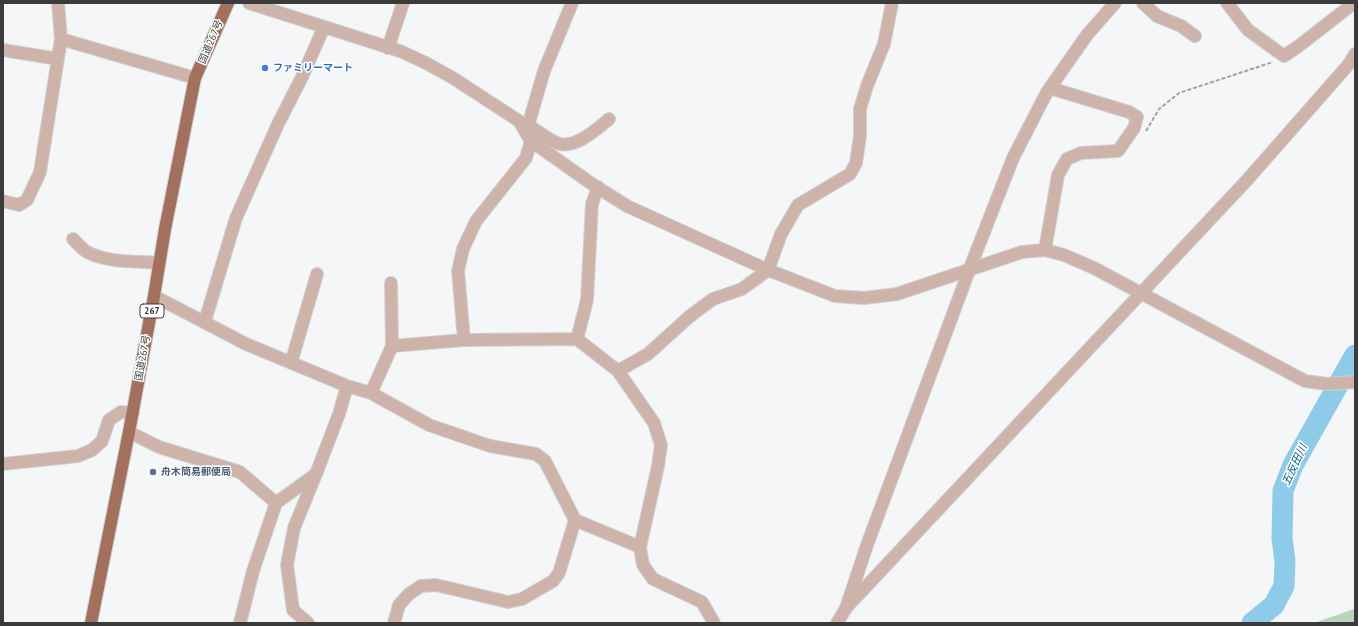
<!DOCTYPE html>
<html>
<head>
<meta charset="utf-8">
<style>
	body { margin:0 }
	#map { position:relative; width:1358px; height:626px; overflow:hidden; background:#f4f6f8; font-family:"PT Sans",sans-serif }
	canvas { display:block }
	.frame { position:absolute; inset:0; border:4px solid #3b3b3c; pointer-events:none }
</style>
</head>
<body>
<div id="map">
<canvas width="1358" height="626"></canvas>
<div class="frame"></div>
</div>
<script>
const ctx = document.querySelector('canvas').getContext('2d');
ctx.lineJoin = 'round';
function fillPath(path, color) { ctx.fillStyle = color; ctx.fill(path, 'evenodd'); }
function strokePath(path, color, width, dash) { ctx.strokeStyle = color; ctx.lineWidth = width; ctx.lineCap = dash ? 'butt' : 'round'; ctx.setLineDash(dash || []); ctx.stroke(path); }
function drawText(font, color, halo, rows, align = 'center') {
  ctx.font = font + ' "PT Sans","Noto Sans JP",sans-serif'; ctx.lineWidth = 3; ctx.setLineDash([]); ctx.textBaseline = 'middle'; ctx.strokeStyle = halo; ctx.fillStyle = color; for (const [text, x, y, turn = 0] of rows) {
    ctx.save(); ctx.translate(x, y); ctx.rotate((+turn || 0) * Math.PI / 180); ctx.textAlign = isNaN(turn) ? turn : align; if (halo) ctx.strokeText(text, 0, 0); ctx.fillText(text, 0, 0); ctx.restore();
  }
}
const green = new Path2D(`
	M1355,608V623H1314L1354,609Z`);
const river = new Path2D(`
	M1252,623L1274,605L1284,586L1285,561L1282,539L1283,491L1293,465L1355,355`);
const path = new Path2D(`
	M1146,131L1159,109L1179,93L1273,62`);
const minor = new Path2D(`
	M1143,3L1157,16L1181,26L1195,36
	M1227,3L1248,30L1284,56L1300,45L1354,3
	M61,39L195,78
	M388,48L403,3
	M3,50L58,59
	M528,125C538,131 547,139 557,143C574,150 597,129 609,119
	M526,133L544,71L572,3
	M3,201L19,205L27,200L40,172L61,39L58,3
	M73,239C77,243 82,249 87,252C108,263 136,261 159,263
	M1045,250L1058,175L1067,159L1081,153L1118,151L1134,128L1137,117L1129,112L1050,88
	M391,283L392,346
	M154,296L246,344L347,386L371,393L392,346L464,340L577,339L618,371L654,423L661,445L658,466L640,547L643,565L653,579L702,602L714,623
	M205,321L236,218L278,124L302,77L324,27
	M577,339L587,300L592,204L598,187
	M464,340L458,271L463,249L476,221L526,158L531,141
	M291,363L317,274
	M618,371L648,354L690,316L713,299L742,289L768,270L781,234L798,205L850,174L856,163L860,136V109L867,86L884,44L892,3
	M371,393L429,425L490,446L536,454L545,461L575,520L640,547
	M129,432L159,447L240,472L276,503L253,571L240,623
	M3,464L78,456L92,450L102,441L109,420L121,412L133,413
	M276,503L316,474L339,414L347,386
	M846,608L1248,179L1349,64L1355,54
	M308,623L293,610L287,565L294,528L316,474
	M394,623L399,605L409,594L421,586L436,585L508,602L522,599L553,581L559,573L575,520`);
const tertiary = new Path2D(`
	M249,3L400,51L426,63L453,78L519,121L531,141L592,184L627,206L768,270L835,296L864,298L897,294L1022,252L1045,250L1064,255L1094,268L1305,381L1327,384L1355,382
	M837,623L846,608L867,545L970,268L1013,158L1047,92L1087,35L1115,3`);
const trunk = new Path2D(`
	M91,623L129,432L154,296L165,229L195,78L228,3`);
const markers = [
	[265,68,4,"#3f7fe0"],
	[153,472,4,"#5c6f8a"]
];
const shields = [
	[152,311,24]
];
const shieldNames = [
	["267",152,311]
];
const streetNames = [
	["国道267号",211,42,-67],
	["国道267号",143,358,-80]
];
const shopNames = [
	["ファミリーマート",273,68]
];
const serviceNames = [
	["舟木簡易郵便局",161,472]
];
const waterNames = [
	["五反田川",1295,465,-65]
];
fillPath(green, '#bad5b9');
strokePath(river, '#8dcbe9', 21);
strokePath(minor, '#cfd1d2', 14);
strokePath(tertiary, '#cfd1d2', 14);
strokePath(trunk, '#cfd1d2', 14);
strokePath(path, '#a1a2a4', 2, [4, 2]);
strokePath(minor, '#ceb3aa', 12);
strokePath(tertiary, '#ceb3aa', 12);
strokePath(trunk, '#a3705e', 12);
for (const [x, y, r, color] of markers) { const dot = new Path2D(); dot.arc(x, y, r, 0, 2 * Math.PI); ctx.fillStyle = color; ctx.fill(dot); strokePath(dot, '#fff', 1.5); }
for (const [x, y, w] of shields) { const box = new Path2D(); box.roundRect(x - w / 2, y - 7, w, 14, 3); ctx.fillStyle = '#fff'; ctx.fill(box); strokePath(box, '#3b3b3c', 1); }
drawText('bold 9px', '#3b3b3c', null, shieldNames);
drawText('10px', '#3b3b3c', '#fff', streetNames);
drawText('bold 10px', '#366cbe', '#fff', shopNames, 'left');
drawText('bold 10px', '#4e5e75', '#fff', serviceNames, 'left');
drawText('italic 11px', '#0e5e7c', '#fff', waterNames);
</script>
</body>
</html>
